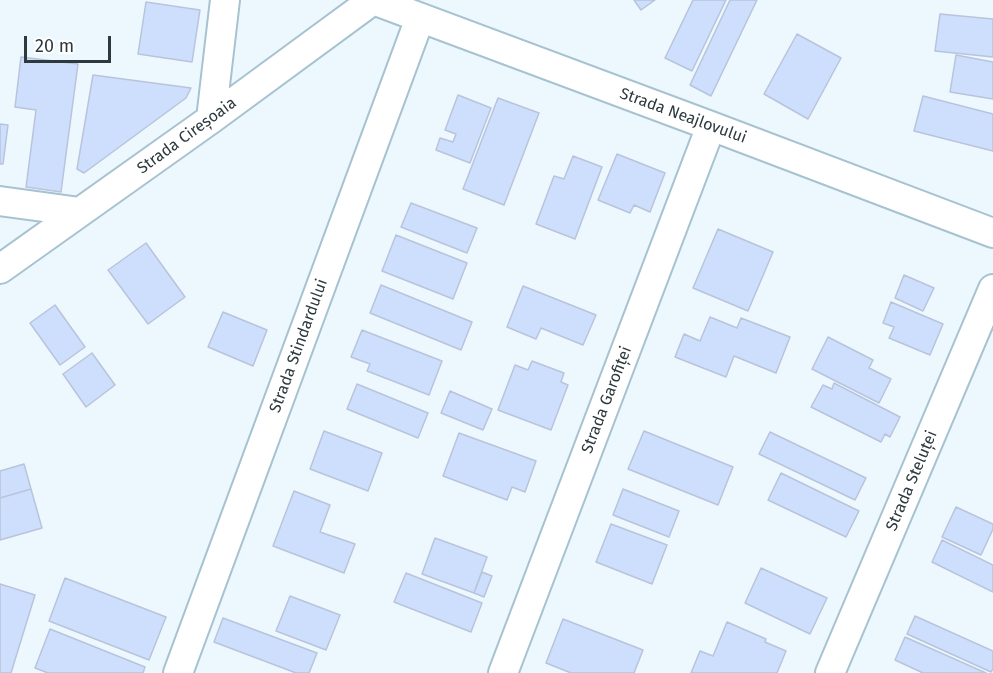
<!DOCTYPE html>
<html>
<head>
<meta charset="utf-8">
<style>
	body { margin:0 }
	#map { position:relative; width:993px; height:673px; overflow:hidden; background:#edf8fe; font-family:"Fira Sans",sans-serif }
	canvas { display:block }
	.scale { position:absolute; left:24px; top:36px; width:87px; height:27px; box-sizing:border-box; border:3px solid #2e393e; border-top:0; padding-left:8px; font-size:18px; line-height:21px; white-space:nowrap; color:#2e393e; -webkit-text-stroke:4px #fff; paint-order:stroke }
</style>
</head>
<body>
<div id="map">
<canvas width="993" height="673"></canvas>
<div class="scale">20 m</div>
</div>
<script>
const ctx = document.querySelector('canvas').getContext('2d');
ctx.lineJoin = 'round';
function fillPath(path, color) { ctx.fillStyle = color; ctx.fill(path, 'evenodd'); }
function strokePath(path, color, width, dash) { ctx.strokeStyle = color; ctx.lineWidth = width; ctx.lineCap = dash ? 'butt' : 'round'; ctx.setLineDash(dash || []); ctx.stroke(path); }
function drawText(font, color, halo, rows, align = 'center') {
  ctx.font = font + ' "Fira Sans",sans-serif'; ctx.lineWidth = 6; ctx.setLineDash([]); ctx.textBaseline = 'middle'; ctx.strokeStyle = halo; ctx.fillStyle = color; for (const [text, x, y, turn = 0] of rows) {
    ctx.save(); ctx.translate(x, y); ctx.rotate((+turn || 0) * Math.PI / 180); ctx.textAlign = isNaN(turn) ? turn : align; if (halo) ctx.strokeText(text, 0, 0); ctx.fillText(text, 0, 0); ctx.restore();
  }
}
const building = new Path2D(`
	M634,0H655L641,10Z
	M693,0H726L692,71L665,58Z
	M730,0H757L711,96L690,85Z
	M146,2L200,10L192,62L138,54Z
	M940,14L993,19V57L935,51Z
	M797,34L841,58L808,119L764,94Z
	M956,55L993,62V99L950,92Z
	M21,57L78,64L61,192L26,187L36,110L15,107Z
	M93,75L191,88L186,98L84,173L77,169Z
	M458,95L491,108L470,163L436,150L440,138L453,142L456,134L445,130Z
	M923,96L993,114V151L914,131Z
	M498,98L539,113L504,205L463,189Z
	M0,124L8,125L3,164H0Z
	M617,154L665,173L650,212L634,205L630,213L598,200Z
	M573,156L602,167L575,239L536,224L554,176L564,179Z
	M411,203L477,228L467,253L401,227Z
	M718,229L773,252L748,311L693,288Z
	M396,235L467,263L453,299L382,271Z
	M146,243L185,297L148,324L108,270Z
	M904,275L934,288L923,311L895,298Z
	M381,285L472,322L461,350L370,313Z
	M523,286L596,315L583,345L541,328L536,339L507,327Z
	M891,302L943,324L930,355L889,338L894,327L883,323Z
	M55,305L85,347L60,365L30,323Z
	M223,312L267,330L253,366L208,347Z
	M710,317L737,328L741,318L790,337L776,373L734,356L726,377L675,357L684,334L700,341Z
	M362,330L442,361L429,395L367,371L370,364L351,357Z
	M828,337L873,360L869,368L891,379L879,403L812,369Z
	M92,353L115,385L86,407L63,374Z
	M532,361L564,373L561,382L568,385L551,430L498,410L515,365L528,370Z
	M834,383L900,417L890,437L885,434L881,442L811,407L823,385L832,389Z
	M357,384L428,413L418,438L347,409Z
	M450,391L492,409L483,430L441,413Z
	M324,431L382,453L368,491L310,469Z
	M644,431L733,467L718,505L628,469Z
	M770,432L866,478L855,500L759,454Z
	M459,433L536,461L525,492L512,487L507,500L443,476Z
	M24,464L31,489L0,498V471Z
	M781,473L859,511L846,537L768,500Z
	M31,489L42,528L0,540V498Z
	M623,489L679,511L669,537L613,515Z
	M294,491L330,505L320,532L355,544L344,573L273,546Z
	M956,507L993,524V529L981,555L942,537Z
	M611,524L667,545L652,584L596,562Z
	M435,538L487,557L474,593L422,574Z
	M942,540L993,565V592L932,562Z
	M761,568L827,598L810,634L745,603Z
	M482,572L492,576L484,597L474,593Z
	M406,573L482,603L471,632L394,602Z
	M65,578L166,617L149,660L49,621Z
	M0,584L35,595L11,673H0Z
	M290,596L340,615L326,650L276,631Z
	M915,616L993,651V669L991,672L907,634Z
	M223,618L317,653L309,673H296L214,642Z
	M563,619L643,650L634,673H571L546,663Z
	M727,622L766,639L765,642L786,651L777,673H691L700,651L713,656Z
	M50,629L145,667L143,673H48L35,668Z
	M905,637L986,673H923L895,660Z`);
const minor = new Path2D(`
	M373,0L711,126L993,233
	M211,119L225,0
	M0,201L80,212
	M0,269L211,119L373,0
	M178,673L420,18
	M503,673L711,126
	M830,673L993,289`);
const streetNames = [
	["Strada Neajlovului",683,116,20],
	["Strada Cireșoaia",187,136,-36],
	["Strada Stindardului",299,346,-70],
	["Strada Garofiței",607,400,-69],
	["Strada Steluței",912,481,-67]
];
fillPath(building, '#cedefd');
strokePath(building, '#b8c4db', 1.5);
strokePath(minor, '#a7c2d0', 32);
strokePath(minor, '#fff', 28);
drawText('16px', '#2e393e', '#fff', streetNames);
</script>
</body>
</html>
